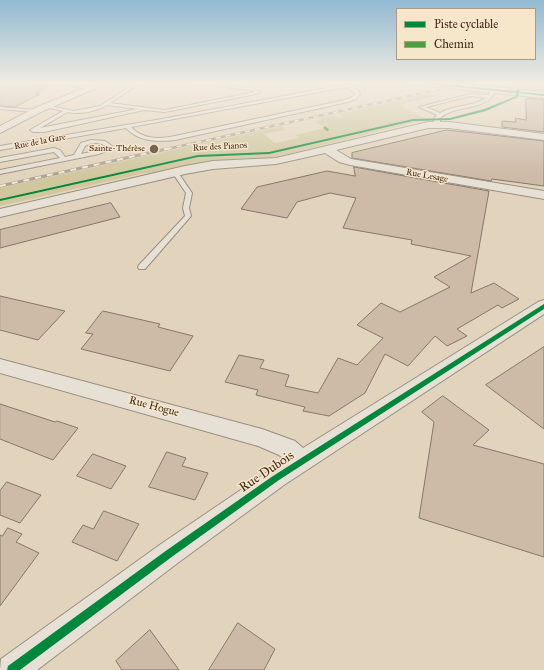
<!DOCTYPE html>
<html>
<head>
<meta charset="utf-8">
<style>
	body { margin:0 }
	#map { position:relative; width:544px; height:670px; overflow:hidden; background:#e2d4bc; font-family:"IM FELL Great Primer",serif }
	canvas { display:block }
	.legend { position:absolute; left:396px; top:8px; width:140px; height:52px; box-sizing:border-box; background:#f6e6ca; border:1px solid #ae9a84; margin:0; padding:5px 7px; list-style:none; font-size:12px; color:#41281b }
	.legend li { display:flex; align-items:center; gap:8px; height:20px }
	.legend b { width:20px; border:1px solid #ae9a84 }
</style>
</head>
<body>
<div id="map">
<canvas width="544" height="670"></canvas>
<ul class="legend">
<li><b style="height:5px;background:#00873e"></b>Piste cyclable</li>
<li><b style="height:5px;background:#539c3e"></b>Chemin</li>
</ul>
</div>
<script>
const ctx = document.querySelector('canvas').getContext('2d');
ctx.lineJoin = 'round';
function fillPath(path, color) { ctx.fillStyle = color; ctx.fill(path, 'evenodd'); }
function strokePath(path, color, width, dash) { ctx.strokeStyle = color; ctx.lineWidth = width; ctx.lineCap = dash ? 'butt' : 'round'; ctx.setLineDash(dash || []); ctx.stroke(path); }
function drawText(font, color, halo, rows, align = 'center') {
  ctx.font = font + ' "IM FELL Great Primer",serif'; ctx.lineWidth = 3; ctx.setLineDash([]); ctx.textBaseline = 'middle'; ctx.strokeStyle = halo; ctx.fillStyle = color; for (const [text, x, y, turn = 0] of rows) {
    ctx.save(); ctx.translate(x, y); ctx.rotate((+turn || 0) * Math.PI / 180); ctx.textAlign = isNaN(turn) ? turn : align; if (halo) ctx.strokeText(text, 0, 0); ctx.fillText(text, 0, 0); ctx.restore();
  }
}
const green = new Path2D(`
	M451,92L399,105L422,117L431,118L428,121L416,122L271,158L203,163L154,173H144L0,206V188L282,126L285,130L264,134L275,143L299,138L296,135L325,128L315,121L321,120L319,118L334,115L339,118L344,117L339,114L428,94L437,95Z`);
const building = new Path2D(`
	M0,82H13L49,86L36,93L40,94L15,107L0,106Z
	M526,98L544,100V132L502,127V121L516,122L515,118L526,120Z
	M447,130L544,141V186L492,179L491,181L352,158V153Z
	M354,167L489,191L471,293L494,283L519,299L502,308L498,305L457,329L467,336L447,346L435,336L408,366L385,354L365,393L329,416L303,411L305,407L256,395L258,390L225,382L239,355L264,360L260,368L289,375L285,386L318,393L338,358L357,365L383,338L357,325L381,303L400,312L450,287L434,277L471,256L411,244L412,240L343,228L356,198L330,193L297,202L287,218L241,209L257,187L327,171L355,176Z
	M111,203L120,217L0,248V230Z
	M0,296L65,311L38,340L0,330Z
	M103,311L160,324L158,327L193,336L170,371L81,349L93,334L86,333Z
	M544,347V429L486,385Z
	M443,396L489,430L473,445L544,464V557L419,518L434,422L422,412Z
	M0,404L55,422L57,421L78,428L53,460L0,439Z
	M167,452L186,458L182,466L208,473L195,500L149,487Z
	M93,454L126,466L111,489L77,476Z
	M7,482L41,495L20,523L0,515V491Z
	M104,511L139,524L117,561L72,542L83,525L93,529Z
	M8,528L22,534L16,542L39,553L0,606V535L2,536Z
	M238,623L275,649L264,670H209Z
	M150,630L179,670H122L116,661Z`);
const service = new Path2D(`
	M39,82H50L94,88L92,89Z
	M137,82H142L110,103L165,110L255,92L251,90L189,83L187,82L252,88L261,93L165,112L144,110L44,132H33L30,130L63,111L46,107V105L74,111L100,106ZM107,105L138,109L40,128L68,112C79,115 98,111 107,105Z
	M358,82H365L351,86L358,90L360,94L356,99L348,102L175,140C157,142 139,142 126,128L0,150V146L162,119ZM346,87L356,94L352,97L345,100L175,136C160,139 143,140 131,127Z
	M492,89L496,90C487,112 456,104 440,118V124L437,126L434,124V118L437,115L419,107L471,94L489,95ZM471,96L486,98C472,107 454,105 440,113L426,107Z
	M0,107L36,110L38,111L36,112L0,109Z
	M91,140L105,141L112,146L109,150L99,154L0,174V170L60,158L54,152L0,162V158L54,148L60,150L65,157L74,155L81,143ZM91,143H99L106,146L96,151L81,154L85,146Z
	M175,170L177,171L192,193L189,208L191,216L145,269H139L138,267L139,265L185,216L183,208L186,193L172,172Z`);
const minor = new Path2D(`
	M99,82H110L43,111L0,133V126L37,107Z
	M428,122H449L544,134V140L449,128H428L336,150L351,159L544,191V199L350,165L339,162L325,153L276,164L213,169L185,174L0,217V209L185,166L213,161L276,158Z
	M544,300V314L284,485L179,562L37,670H0L1,659L161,544L285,460L279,455L258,446L0,373V359L262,429L295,441L303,448L538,302Z`);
const tertiary = new Path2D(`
	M412,82H446L544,92V98L417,85L413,84Z`);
const railFar1 = new Path2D(`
	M167,149L474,82`);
const rail = new Path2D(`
	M0,186L171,148`);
const quiet = new Path2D(`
	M324,127L330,132`);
const cycleway = new Path2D(`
	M416,82L516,91L518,89L520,90L519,92L544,94V96L519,93L518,97L486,111L450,120L413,121L269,154L198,157L0,201V199L198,155L269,152L413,119L450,118L484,109L516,96V93L417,83Z
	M544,304V309L279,480L173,556L20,670H7L8,666L167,550L273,476Z`);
const markers = [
	[154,149,5,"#796453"]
];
const farStreetnames = [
	["Rue de la Gare",40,142,-11],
	["Rue des Pianos",220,147,-3],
	["Rue Lesage",427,176,10]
];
const farPoinames = [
	["Sainte-Thérèse",145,149]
];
const streetNames = [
	["Rue Hogue",154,407,15]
];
const nearStreetnames = [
	["Rue Dubois",267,472,-34]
];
fillPath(green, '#d0c79e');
fillPath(building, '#cdbaa7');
strokePath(building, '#83786a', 1);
strokePath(service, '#998f80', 2);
strokePath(minor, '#998f80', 2);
strokePath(tertiary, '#998f80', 2);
fillPath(service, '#e7e0d4');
fillPath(minor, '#e7e0d4');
fillPath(tertiary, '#e7e0d4');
strokePath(railFar1, '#aaa298', 2.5);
strokePath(rail, '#aaa298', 3);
strokePath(railFar1, '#f6e6ca', 1.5, [5]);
strokePath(rail, '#f6e6ca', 2, [6]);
strokePath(quiet, '#539c3e', 2.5, [5.5, 2.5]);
fillPath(cycleway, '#00873e');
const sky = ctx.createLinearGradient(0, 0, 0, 176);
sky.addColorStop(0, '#91b9d2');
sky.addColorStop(0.47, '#f2ece1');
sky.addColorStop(1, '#f2ece100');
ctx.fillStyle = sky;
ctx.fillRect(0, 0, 544, 176);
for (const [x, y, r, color] of markers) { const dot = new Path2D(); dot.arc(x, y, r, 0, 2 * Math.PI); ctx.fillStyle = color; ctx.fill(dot); strokePath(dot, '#f6e6ca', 1.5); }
drawText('9px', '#41281b', '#f6e6ca', farStreetnames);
drawText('9px', '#41281b', '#f6e6ca', farPoinames, 'right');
drawText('11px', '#41281b', '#f6e6ca', streetNames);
drawText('13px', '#41281b', '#f6e6ca', nearStreetnames);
</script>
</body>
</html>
